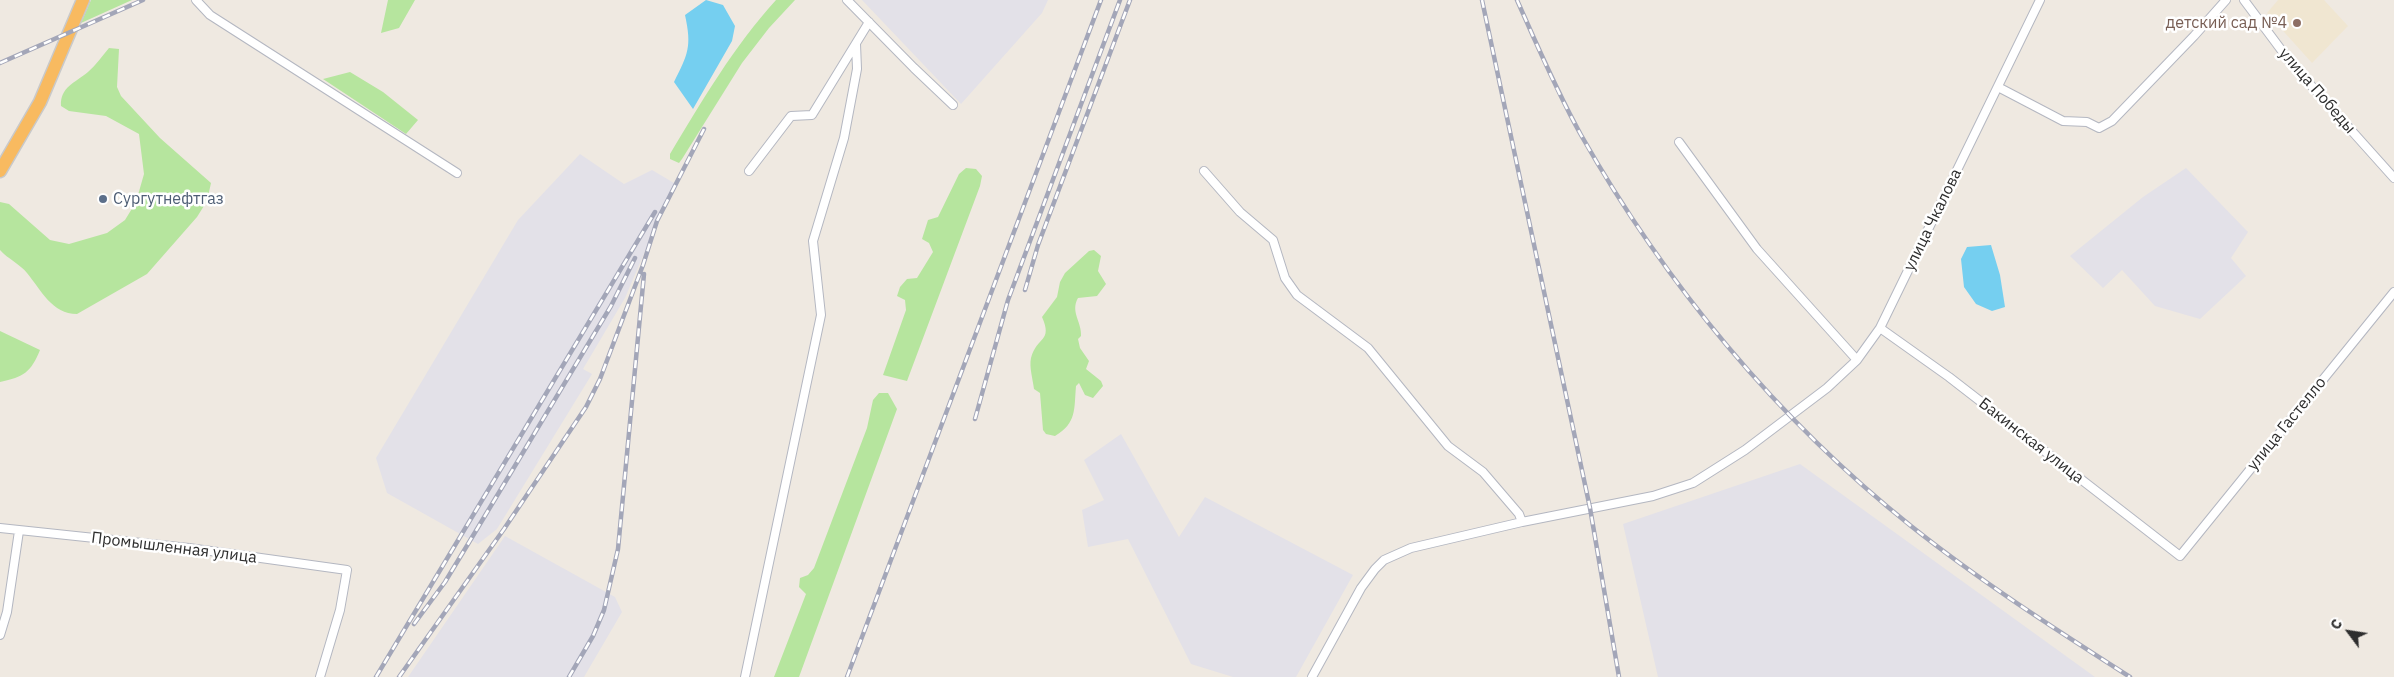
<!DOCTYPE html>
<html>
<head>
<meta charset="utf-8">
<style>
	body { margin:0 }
	#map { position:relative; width:2394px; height:677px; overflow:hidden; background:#efe9e1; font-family:"IBM Plex Sans",sans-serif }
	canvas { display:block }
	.north { position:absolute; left:2324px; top:607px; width:50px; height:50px; -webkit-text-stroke:4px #fff; paint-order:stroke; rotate:301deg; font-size:14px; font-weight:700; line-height:20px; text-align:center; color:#2e2e2e }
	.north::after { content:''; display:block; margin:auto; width:18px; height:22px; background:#2e2e2e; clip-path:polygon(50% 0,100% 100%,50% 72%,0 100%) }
</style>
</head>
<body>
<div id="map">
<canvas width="2394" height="677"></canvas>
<div class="north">С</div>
</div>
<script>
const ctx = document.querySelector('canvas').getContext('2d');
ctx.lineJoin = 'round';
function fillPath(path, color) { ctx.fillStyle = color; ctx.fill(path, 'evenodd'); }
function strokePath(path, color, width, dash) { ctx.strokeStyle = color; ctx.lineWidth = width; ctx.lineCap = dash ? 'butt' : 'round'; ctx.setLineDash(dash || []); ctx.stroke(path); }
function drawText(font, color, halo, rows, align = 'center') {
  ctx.font = font + ' "IBM Plex Sans",sans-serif'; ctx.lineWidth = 5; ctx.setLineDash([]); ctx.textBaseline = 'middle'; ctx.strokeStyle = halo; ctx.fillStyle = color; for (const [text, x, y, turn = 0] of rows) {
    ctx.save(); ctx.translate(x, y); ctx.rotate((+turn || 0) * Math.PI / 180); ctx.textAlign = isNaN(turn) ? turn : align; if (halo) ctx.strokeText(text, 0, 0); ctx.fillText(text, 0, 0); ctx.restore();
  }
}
const industrial = new Path2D(`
	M862,0H1048L1042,13L961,104Z
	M580,154L624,184L652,170L674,183L625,298L583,369L592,374L497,529L478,544L387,493L376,458L518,220Z
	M2186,168L2248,232L2231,258L2246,276L2200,319L2155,306L2122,270L2103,288L2070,256L2143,197Z
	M1121,434L1179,537L1205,497L1353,575L1296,677H1233L1191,664L1128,539L1088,547L1082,510L1104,500L1084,460Z
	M1800,464L2095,677H1658L1623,524Z
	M505,536L615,597L622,612L584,677H408Z`);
const education = new Path2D(`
	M2278,0H2324L2348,26L2312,63L2267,13Z`);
const green = new Path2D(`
	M91,0H132L81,23Z
	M388,0H415L399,28L381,33Z
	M776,0H795L769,28L742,63L682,159L679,163L670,159V154C702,101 734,46 776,0Z
	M109,48L119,49L117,87L121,96L160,138L211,183L207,201L197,217L147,274L77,314C52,314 41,290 27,273C20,264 8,259 0,250V202L9,204L50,240L69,244L107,233L125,220L136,202L144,174L139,134L106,116L69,111L61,106C60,87 75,83 88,72C96,65 102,56 109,48Z
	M350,72L383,92L418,120L406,134L323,79Z
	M966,168L976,169L982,176L980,186L907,381L883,375L906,310L905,300L897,296L900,287L907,279L917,278L933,252L929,243L922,239L928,220L938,217L959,174Z
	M1094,250L1101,256L1098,271L1106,284L1097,296L1078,298C1070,312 1082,322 1081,336L1078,339L1080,348L1089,361L1086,369L1101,381L1103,386L1093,398L1085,395L1079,383L1076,386C1074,409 1077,423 1055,436L1046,434L1043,430L1040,393L1034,389C1033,380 1029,367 1031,358C1037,336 1053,342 1042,317L1057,297L1060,282L1065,273L1089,251Z
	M0,331L40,350C31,372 24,377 0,382Z
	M879,393H888L897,409L799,677H774L806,594L799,587L800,578L808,575L814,568L867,428L873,400Z`);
const water = new Path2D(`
	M706,0L723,5L735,26L732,41L693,109L674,82C688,54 692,47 685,15Z
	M1991,245L2000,275L2005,307L1992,311L1976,304L1964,287L1961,259L1967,247Z`);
const minor = new Path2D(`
	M196,0L210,15L457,173
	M847,0L914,68L953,105
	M2244,0L2291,63L2394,178
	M1998,87L2063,121L2087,122L2099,128L2112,121L2194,36L2226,0
	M1679,142L1757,249L1857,360
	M749,171L791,116L812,115L869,22
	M1204,171L1240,212L1273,240L1285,278L1297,295L1368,348L1448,446L1483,472L1519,514L1522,522
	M1880,328L1949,377L2180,556L2394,292
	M0,528L189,548L347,570L340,610L320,677
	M0,635L7,612L19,531
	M745,677L821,315L813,241L844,138L857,69L856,44
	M1312,677L1361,588L1375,569L1384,560L1411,548L1522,522L1653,496L1693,483L1745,450L1827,388L1857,360L1880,328L2040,0`);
const trunk = new Path2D(`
	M0,171L40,102L83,0`);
const rail = new Path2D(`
	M1482,0L1590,508L1619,677
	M1517,0C1537,45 1557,92 1581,135C1665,283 1777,419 1911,526C1980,581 2055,629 2130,677
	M0,63L143,0
	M1025,290L1038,245L1130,0
	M975,419L1008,300L1120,0
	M414,624L445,582L468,544L611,306L635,258
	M376,677L655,212
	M399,677L504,529L586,407L600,379L643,265L657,221L704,129
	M569,677L593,636L604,610L618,549L644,274
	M847,677L1101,0`);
const markers = [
	[2297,23,5,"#8d6e63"],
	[103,199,5,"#5c6f8a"]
];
const educationNames = [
	["детский сад №4",2287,23]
];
const streetNames = [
	["улица Победы",2317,91,49],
	["улица Чкалова",1933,220,-64],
	["улица Гастелло",2287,424,-51],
	["Бакинская улица",2031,441,38],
	["Промышленная улица",174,548,7]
];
const serviceNames = [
	["Сургутнефтгаз",113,199]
];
fillPath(industrial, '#e3e1e8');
fillPath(education, '#f0e6d1');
fillPath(green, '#b6e59e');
fillPath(water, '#75cff0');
strokePath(minor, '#b4b7c1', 10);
strokePath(trunk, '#c9c9c9', 15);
strokePath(minor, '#fff', 8);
strokePath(trunk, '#f8ba60', 12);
strokePath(rail, '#a3a6b8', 4.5);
strokePath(rail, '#fff', 2.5, [8]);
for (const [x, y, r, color] of markers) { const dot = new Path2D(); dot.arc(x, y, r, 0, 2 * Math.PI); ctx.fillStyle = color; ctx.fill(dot); strokePath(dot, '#fff', 2); }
drawText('16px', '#785e54', '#fff', educationNames, 'right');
drawText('16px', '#2e2e2e', '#fff', streetNames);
drawText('16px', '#4e5e75', '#fff', serviceNames, 'left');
</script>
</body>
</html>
